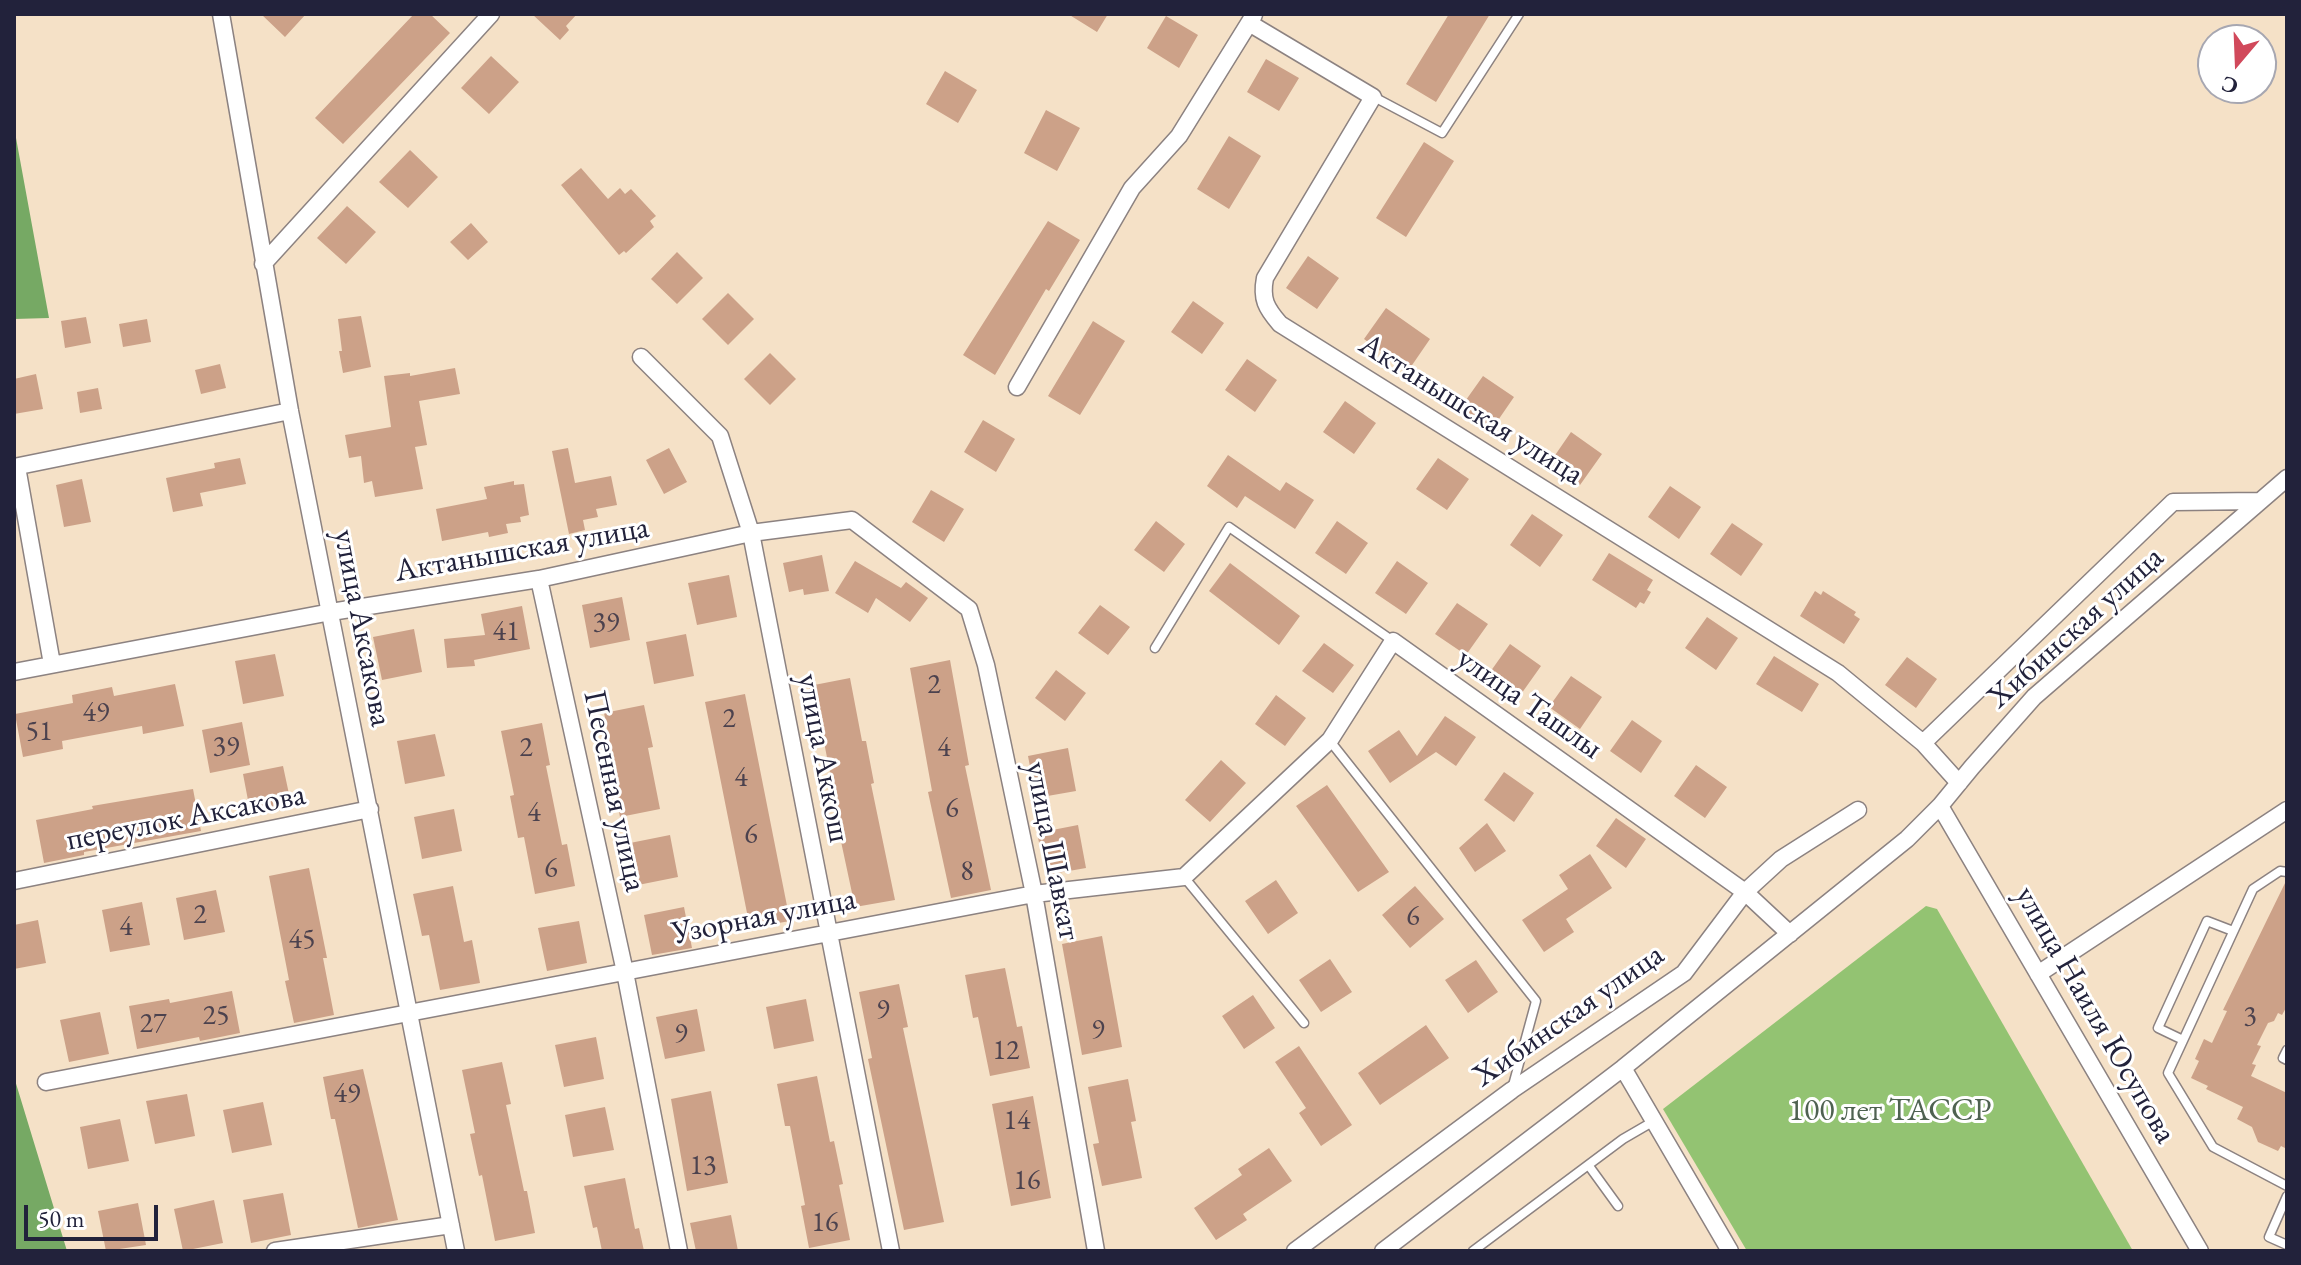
<!DOCTYPE html>
<html>
<head>
<meta charset="utf-8">
<style>
	body { margin:0 }
	#map { position:relative; width:2301px; height:1265px; overflow:hidden; background:#f5e1c7; font-family:"EB Garamond",serif }
	canvas { display:block }
	.frame { position:absolute; inset:0; border:16px solid #22223b; pointer-events:none }
	.north { position:absolute; left:2197px; top:24px; width:80px; height:80px; box-sizing:border-box; background:#fff; border:2px solid #a7a7b1; border-radius:50%; rotate:199deg; font-size:22px; font-weight:700; line-height:32px; text-align:center; color:#22223b }
	.north::after { content:''; display:block; margin:auto; width:28px; height:36px; background:#d1495b; clip-path:polygon(50% 0,100% 100%,50% 72%,0 100%) }
	.scale { position:absolute; left:24px; top:1205px; width:134px; height:36px; box-sizing:border-box; border:4px solid #22223b; border-top:0; padding-left:10px; font-size:24px; line-height:28px; white-space:nowrap; color:#22223b; -webkit-text-stroke:6px #fff; paint-order:stroke }
</style>
</head>
<body>
<div id="map">
<canvas width="2301" height="1265"></canvas>
<div class="frame"></div>
<div class="north">С</div>
<div class="scale">50 m</div>
</div>
<script>
const ctx = document.querySelector('canvas').getContext('2d');
ctx.lineJoin = 'round';
function fillPath(path, color) { ctx.fillStyle = color; ctx.fill(path, 'evenodd'); }
function strokePath(path, color, width, dash) { ctx.strokeStyle = color; ctx.lineWidth = width; ctx.lineCap = dash ? 'butt' : 'round'; ctx.setLineDash(dash || []); ctx.stroke(path); }
function drawText(font, color, halo, rows, align = 'center') {
  ctx.font = font + ' "EB Garamond",serif'; ctx.lineWidth = 6; ctx.setLineDash([]); ctx.textBaseline = 'middle'; ctx.strokeStyle = halo; ctx.fillStyle = color; for (const [text, x, y, turn = 0] of rows) {
    ctx.save(); ctx.translate(x, y); ctx.rotate((+turn || 0) * Math.PI / 180); ctx.textAlign = isNaN(turn) ? turn : align; if (halo) ctx.strokeText(text, 0, 0); ctx.fillText(text, 0, 0); ctx.restore();
  }
}
const green = new Path2D(`
	M1926,906L1937,909L2133,1251H1747L1663,1109Z`);
const forest = new Path2D(`
	M14,127L49,318L14,319Z
	M14,1077L67,1251H14Z`);
const building = new Path2D(`
	M261,14H306L285,37Z
	M414,14H430L450,33L343,144L315,118Z
	M532,14H577L566,26L569,30L560,40Z
	M1068,14H1108L1097,32Z
	M1449,14H1490L1436,102L1406,84Z
	M1166,16L1198,35L1179,68L1147,48Z
	M491,56L519,82L489,114L461,88Z
	M1266,59L1299,78L1279,111L1247,92Z
	M945,71L977,90L958,123L926,104Z
	M1046,110L1080,128L1057,171L1024,153Z
	M1229,136L1261,156L1229,209L1197,189Z
	M1424,142L1454,161L1406,237L1376,218Z
	M410,150L438,177L408,208L379,182Z
	M581,168L608,199L620,188L625,194L631,189L656,216L650,221L654,227L626,253L624,251L619,255L561,185Z
	M347,206L376,232L346,264L317,238Z
	M1048,221L1080,240L1049,291L1046,289L995,375L963,355Z
	M471,223L488,242L468,260L450,242Z
	M677,252L703,278L677,304L651,279Z
	M1308,256L1339,278L1317,309L1286,288Z
	M728,293L754,319L728,345L702,319Z
	M1193,301L1224,323L1202,354L1171,332Z
	M1386,308L1430,339L1408,371L1364,339Z
	M361,316L371,367L343,373L339,351H342L338,319Z
	M86,317L91,343L65,348L61,321Z
	M147,319L151,342L123,347L119,324Z
	M1093,321L1125,341L1080,415L1048,396Z
	M770,353L796,379L770,405L744,379Z
	M1247,359L1277,380L1255,412L1225,390Z
	M220,364L226,388L201,394L195,370Z
	M455,368L460,394L419,401L427,445L415,447L423,489L375,497L372,481L364,483L361,456L349,458L345,435L391,427L384,376L410,373V376Z
	M36,374L43,409L14,414V379Z
	M1483,376L1514,397L1492,429L1461,407Z
	M98,388L102,409L80,413L77,392Z
	M1345,401L1376,423L1354,454L1323,432Z
	M983,420L1015,439L996,472L964,452Z
	M1571,432L1602,454L1580,485L1549,464Z
	M568,448L575,483L611,476L617,505L596,509L598,517L583,520L585,530L569,534L552,451Z
	M669,448L687,482L664,494L646,460Z
	M1228,455L1280,491L1286,482L1314,500L1295,529L1245,496L1237,508L1207,486Z
	M240,458L246,484L200,493L203,506L173,512L166,478L215,468L214,463Z
	M1438,458L1469,479L1447,510L1416,489Z
	M82,479L91,522L64,527L56,485Z
	M514,481V485L524,484L529,515L520,517L521,522L506,524L508,533L489,537L488,532L442,541L436,509L487,499L484,487Z
	M1670,486L1701,507L1679,539L1648,517Z
	M931,490L964,509L944,542L912,522Z
	M1532,514L1563,535L1540,567L1510,545Z
	M1156,521L1185,544L1164,572L1134,550Z
	M1337,521L1368,543L1346,574L1315,553Z
	M1732,523L1763,544L1741,576L1710,554Z
	M1609,553L1653,580L1647,590L1651,592L1644,604L1640,602L1636,608L1592,580Z
	M822,555L829,591L804,595L803,589L789,592L783,563Z
	M855,561L901,588L906,582L928,598L910,622L876,598L868,613L835,593Z
	M1397,561L1428,583L1406,614L1375,593Z
	M1230,563L1300,616L1279,645L1209,591Z
	M729,575L737,617L697,625L688,583Z
	M1815,591L1821,595L1823,591L1856,612L1854,615L1860,619L1844,644L1800,616Z
	M622,597L630,640L590,648L582,605Z
	M1457,603L1488,624L1466,655L1435,634Z
	M1100,605L1130,627L1108,655L1078,633Z
	M522,606L530,649L474,660L475,666L447,668L444,639L485,635L481,614Z
	M1707,617L1738,638L1716,670L1685,648Z
	M414,629L422,672L382,680L373,637Z
	M686,634L694,676L654,684L646,642Z
	M1324,643L1354,665L1333,693L1302,671Z
	M1510,644L1541,666L1519,697L1488,675Z
	M275,654L284,696L243,704L235,661Z
	M1774,656L1819,684L1802,712L1756,684Z
	M1907,657L1937,679L1916,708L1885,685Z
	M950,660L969,765L965,766L991,890L951,898L928,792L932,791L910,668Z
	M1056,670L1086,693L1065,721L1035,698Z
	M1571,676L1602,697L1580,729L1549,707Z
	M850,678L862,741H866L874,783L871,784L895,900L855,907L833,804L836,803L821,727L818,728L809,686Z
	M175,684L184,726L143,734L142,726L62,741L63,749L23,757L15,714L73,703L72,695L112,687L114,696Z
	M745,694L790,921L750,928L705,702Z
	M1276,695L1306,718L1285,746L1255,724Z
	M644,705L653,747L648,748L660,809L620,817L612,774H616L604,713Z
	M1445,716L1476,737L1456,766L1436,752L1390,783L1368,751L1399,730L1417,756Z
	M1632,720L1662,741L1641,773L1610,751Z
	M242,722L250,765L210,773L202,730Z
	M542,723L550,765L546,766L562,845L567,844L575,886L535,894L524,837L518,838L510,796L514,795L501,731Z
	M435,734L445,776L405,784L397,741Z
	M1068,748L1076,791L1036,798L1028,756Z
	M1221,760L1246,783L1210,822L1185,800Z
	M1696,765L1727,787L1705,818L1674,796Z
	M283,766L292,808L251,816L243,774Z
	M1504,772L1534,793L1514,822L1484,800Z
	M1327,785L1389,872L1358,892L1296,806Z
	M193,789L201,831L84,852V855L44,863L36,820L93,809L92,806Z
	M454,809L462,851L422,859L414,817Z
	M1616,818L1646,839L1626,868L1596,846Z
	M1487,823L1506,851L1475,872L1459,848Z
	M1078,825L1086,868L1046,875L1037,833Z
	M670,835L678,877L638,885L630,843Z
	M1590,854L1612,888L1566,919L1574,932L1544,952L1522,920L1568,889L1559,875Z
	M309,868L327,958H323L334,1015L294,1023L285,981L289,980L269,876Z
	M2287,879V1006L2282,1015L2278,1013L2274,1021L2268,1023L2257,1045L2261,1046L2252,1064L2256,1065L2251,1076L2287,1093V1149L2281,1146L2278,1151L2258,1142L2252,1127L2237,1119L2243,1107L2206,1089L2208,1086L2191,1078L2199,1061L2195,1059L2204,1039L2212,1043L2227,1011L2223,1010Z
	M1276,880L1298,913L1268,934L1245,901Z
	M453,886L464,942L472,940L480,983L440,990L429,935L422,936L413,894Z
	M1415,886L1444,919L1410,948L1382,915Z
	M216,890L225,932L184,940L176,898Z
	M142,902L150,945L110,952L102,910Z
	M684,907L692,948L652,955L644,915Z
	M38,920L46,963L14,969V925Z
	M579,921L587,963L547,971L538,928Z
	M1102,936L1122,1047L1082,1055L1062,944Z
	M1330,959L1352,992L1321,1012L1299,980Z
	M1476,960L1498,992L1468,1013L1445,980Z
	M1005,968L1017,1027L1022,1026L1030,1068L990,1076L978,1017L973,1018L965,975Z
	M899,984L908,1027L903,1028L944,1222L904,1230L868,1059L872,1058L859,992Z
	M232,991L240,1033L200,1041L199,1037L137,1049L129,1006L169,999L170,1003Z
	M1253,995L1275,1028L1244,1049L1222,1016Z
	M806,999L814,1041L774,1049L766,1007Z
	M697,1009L705,1051L665,1059L656,1017Z
	M100,1012L109,1054L69,1062L60,1020Z
	M1426,1025L1449,1058L1380,1105L1358,1073Z
	M596,1037L604,1079L564,1087L555,1045Z
	M1299,1046L1352,1125L1321,1146L1299,1113L1306,1108L1275,1062Z
	M502,1062L511,1104L506,1105L524,1191H527L535,1233L495,1241L482,1175L479,1176L470,1134L475,1133L462,1070Z
	M363,1069L398,1220L358,1228L335,1119H331L323,1077Z
	M817,1076L830,1142L834,1141L843,1184L839,1185L850,1240L809,1248L801,1206L805,1205L790,1126H785L777,1084Z
	M1128,1079L1136,1121L1131,1122L1142,1178L1102,1186L1093,1144L1099,1143L1088,1087Z
	M711,1091L728,1183L687,1191L671,1099Z
	M187,1094L195,1136L155,1144L146,1101Z
	M1033,1096L1051,1198L1011,1206L992,1104Z
	M263,1102L272,1145L232,1153L223,1110Z
	M605,1107L614,1150L573,1157L565,1115Z
	M120,1119L129,1161L88,1169L80,1127Z
	M1269,1148L1292,1181L1243,1214L1247,1220L1216,1240L1194,1208L1242,1175L1238,1169Z
	M625,1178L635,1229L639,1228L644,1251H602L597,1227L593,1228L584,1186Z
	M283,1193L291,1235L251,1243L243,1200Z
	M214,1200L223,1243L183,1251L174,1209Z
	M138,1203L146,1245L106,1251L98,1211Z
	M731,1215L738,1251H696L690,1223Z`);
const lane = new Path2D(`
	M1374,97L1442,133L1519,14
	M1155,648L1229,527L1393,641
	M1330,741L1536,1001L1512,1089
	M2287,872L2280,871L2253,889L2168,1073L2213,1147L2287,1186
	M1184,877L1304,1023
	M2183,1040L2158,1028L2207,921L2233,931
	M2287,1050L2283,1058L2287,1060
	M1589,1166L1618,1206
	M2287,1196L2269,1237L2287,1245
	M1473,1251L1623,1139L1654,1121`);
const street = new Path2D(`
	M221,14L290,411L456,1251
	M1249,23L1373,97L1265,278C1261,299 1266,308 1280,324L1838,673L1923,743L1959,783
	M263,264L491,14
	M641,357L720,436L751,533L891,1251
	M1017,387L1132,188L1179,136L1254,15
	M14,467L290,411
	M17,467L52,664
	M539,579L625,972L679,1251
	M14,672L331,612L539,579L751,533L852,520L969,609L986,665L1034,894L1096,1251
	M1923,743L2173,502L2260,501
	M1940,806L2200,1251
	M14,881L370,809
	M2038,974L2287,810
	M1623,1068L1730,1251
	M46,1082L1034,894L1184,877L1330,740L1393,641L1745,892L1790,934
	M275,1251L451,1225
	M1295,1251L1512,1090L1684,973L1745,892L1781,859L1858,810
	M1383,1251L1623,1068L1907,839L1940,806L1972,767L2034,697L2287,478`);
const numberNames = [
	["39",606,623],
	["41",506,632],
	["2",934,685],
	["49",96,713],
	["2",729,719],
	["51",39,732],
	["39",226,747],
	["2",526,748],
	["4",944,748],
	["4",741,778],
	["6",952,809],
	["4",534,813],
	["6",751,835],
	["6",551,869],
	["8",967,872],
	["2",200,915],
	["6",1413,917],
	["4",126,927],
	["45",302,940],
	["9",883,1010],
	["25",216,1016],
	["3",2250,1017],
	["27",153,1024],
	["9",1098,1030],
	["9",681,1034],
	["12",1006,1051],
	["49",347,1094],
	["14",1017,1121],
	["13",703,1166],
	["16",1027,1181],
	["16",825,1223]
];
const streetNames = [
	["Актанышская улица",1471,410,32],
	["Актанышская улица",522,550,-10],
	["улица Аксакова",362,628,79],
	["Хибинская улица",2076,628,-42],
	["улица Ташлы",1529,704,35],
	["улица Аккош",823,758,79],
	["Песенная улица",614,791,78],
	["переулок Аксакова",186,818,-11],
	["улица Шавкат",1052,851,79],
	["Узорная улица",764,917,-11],
	["улица Наиля Юсупова",2095,1015,60],
	["Хибинская улица",1569,1016,-35]
];
const parkNames = [
	["100 лет ТАССР",1890,1111]
];
fillPath(green, '#93c372');
fillPath(forest, '#76a964');
fillPath(building, '#cca188');
strokePath(lane, '#8c8281', 11);
strokePath(street, '#8c8281', 19);
strokePath(lane, '#fff', 8);
strokePath(street, '#fff', 16);
drawText('28px', '#4c424e', null, numberNames);
drawText('32px', '#22223b', '#fff', streetNames);
drawText('32px', '#4f6251', '#fff', parkNames);
</script>
</body>
</html>
